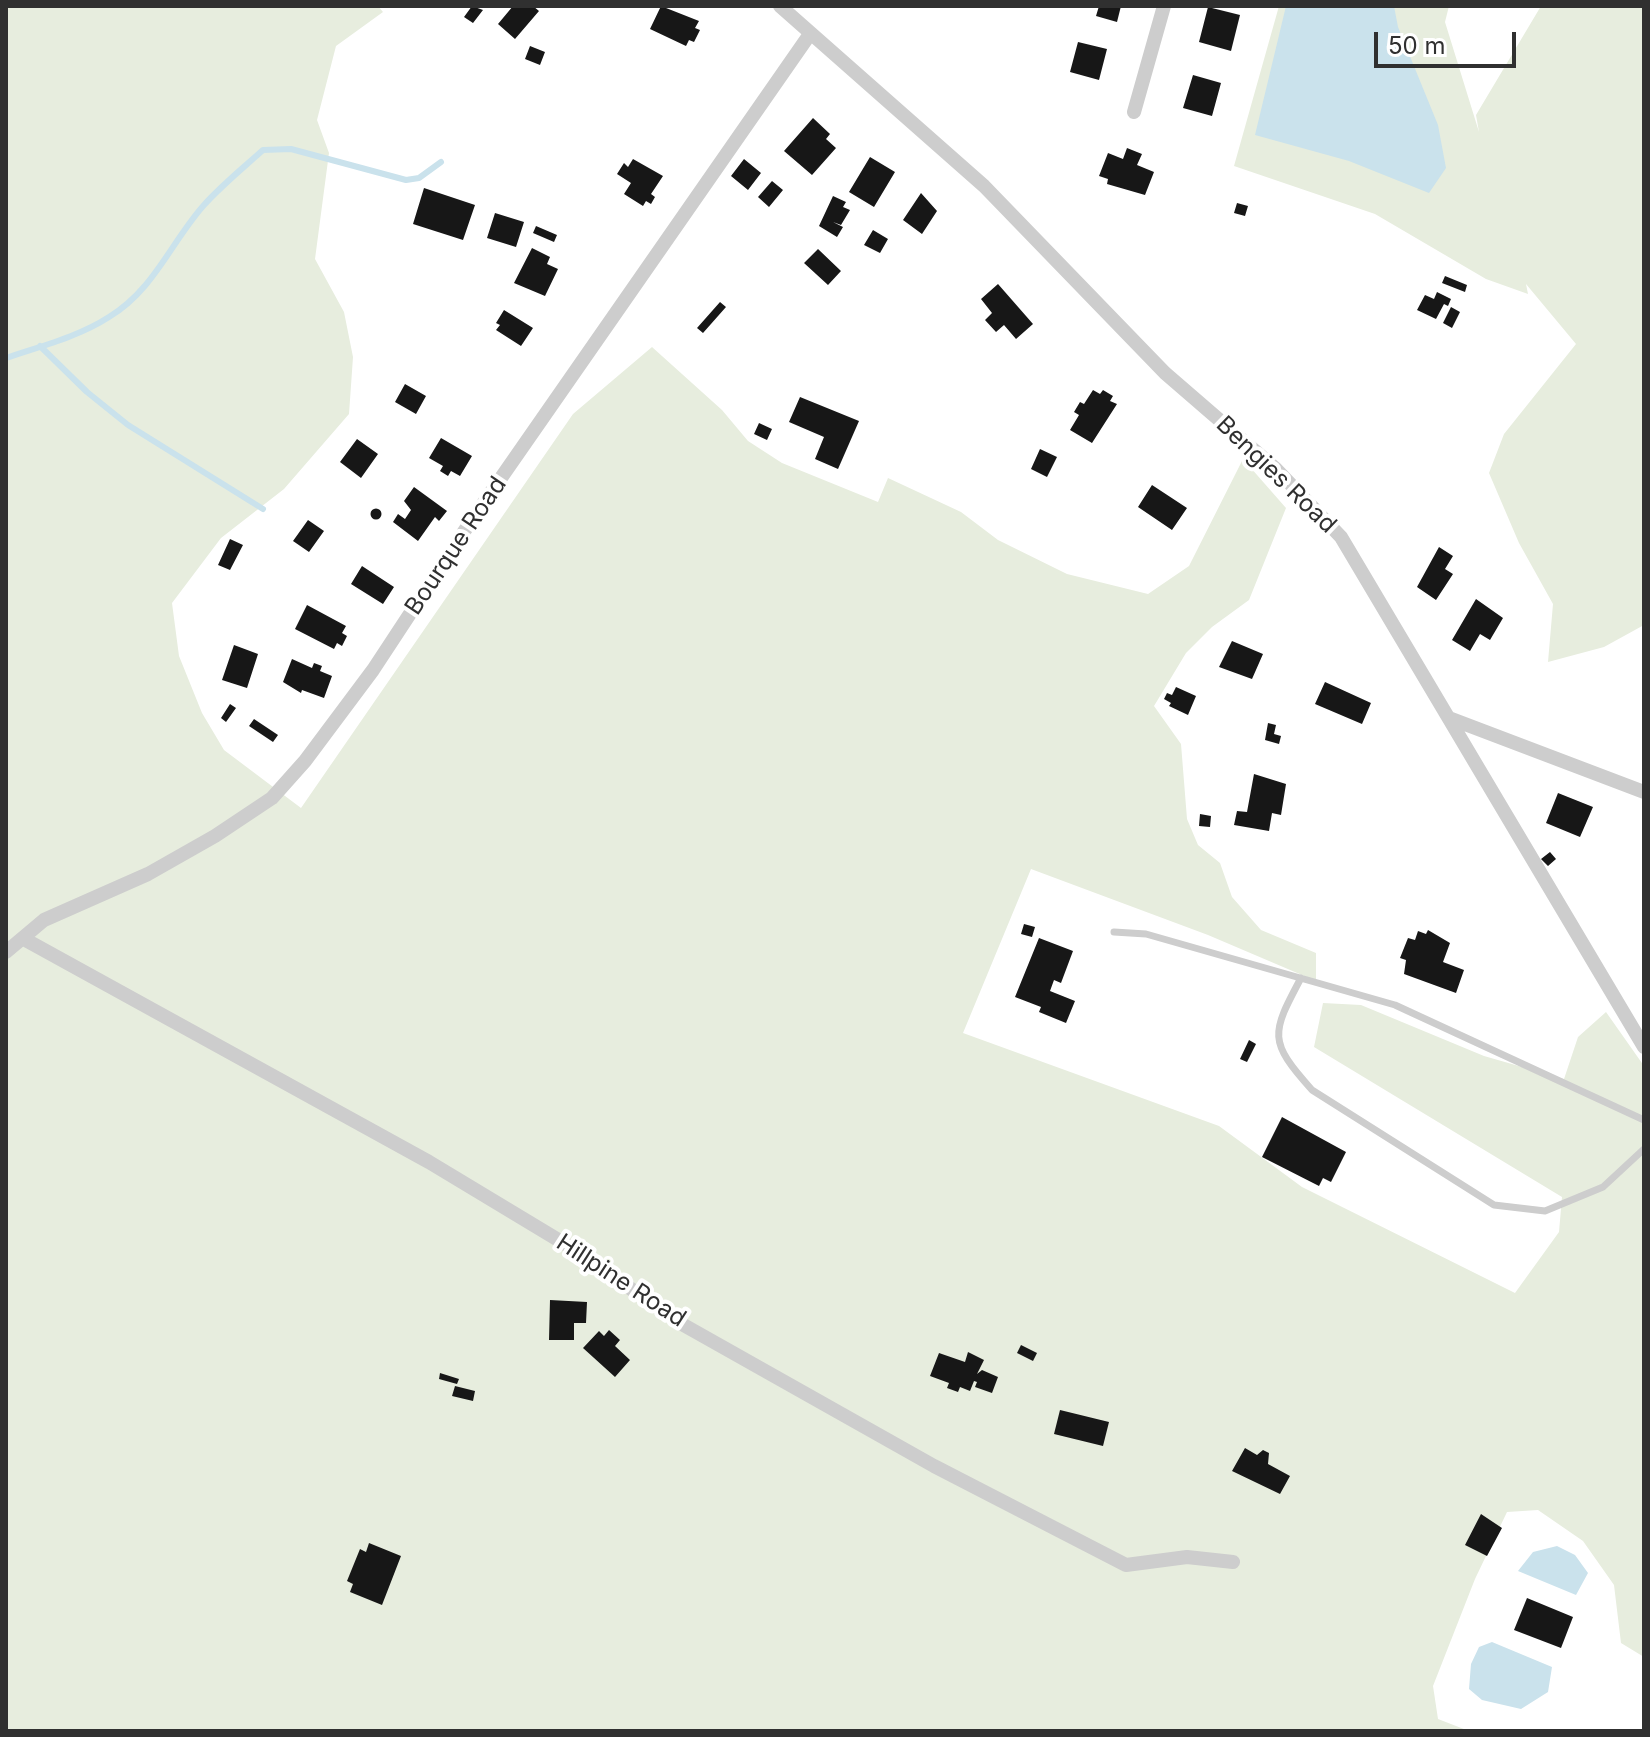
<!DOCTYPE html>
<html>
<head>
<meta charset="utf-8">
<style>
	body { margin:0 }
	#map { position:relative; width:1650px; height:1737px; overflow:hidden; background:#fff; font-family:Inter,sans-serif }
	canvas { display:block }
	.frame { position:absolute; inset:0; border:8px solid #303030; pointer-events:none }
	.scale { position:absolute; left:1374px; top:32px; width:142px; height:36px; box-sizing:border-box; border:4px solid #303030; border-top:0; padding-left:10px; font-size:24px; line-height:28px; white-space:nowrap; color:#303030; -webkit-text-stroke:6px #fff; paint-order:stroke }
</style>
</head>
<body>
<div id="map">
<canvas width="1650" height="1737"></canvas>
<div class="frame"></div>
<div class="scale">50 m</div>
</div>
<script>
const ctx = document.querySelector('canvas').getContext('2d');
ctx.lineJoin = 'round';
function fillPath(path, color) { ctx.fillStyle = color; ctx.fill(path, 'evenodd'); }
function strokePath(path, color, width, dash) { ctx.strokeStyle = color; ctx.lineWidth = width; ctx.lineCap = dash ? 'butt' : 'round'; ctx.setLineDash(dash || []); ctx.stroke(path); }
function drawText(font, color, halo, rows, align = 'center') {
  ctx.font = font + ' Inter,sans-serif'; ctx.lineWidth = 8; ctx.setLineDash([]); ctx.textBaseline = 'middle'; ctx.strokeStyle = halo; ctx.fillStyle = color; for (const [text, x, y, turn = 0] of rows) {
    ctx.save(); ctx.translate(x, y); ctx.rotate((+turn || 0) * Math.PI / 180); ctx.textAlign = isNaN(turn) ? turn : align; if (halo) ctx.strokeText(text, 0, 0); ctx.fillText(text, 0, 0); ctx.restore();
  }
}
const green = new Path2D(`
	M6,6H378L383,12L336,46L317,120L329,153L315,259L344,312L353,357L349,414L284,489L221,538L172,603L179,656L202,713L224,750L301,808L573,414L652,347L722,410L748,441L782,463L878,502L888,478L961,512L998,540L1067,574L1148,594L1189,566L1243,459L1286,508L1249,600L1212,627L1186,653L1154,706L1181,744L1187,819L1198,845L1220,863L1232,897L1261,930L1316,953V981L1208,935L1031,869L963,1033L1219,1126L1302,1187L1515,1293L1559,1232L1562,1197L1314,1047L1323,1003L1361,1005L1484,1056L1564,1079L1578,1037L1606,1012L1644,1066V1657L1621,1643L1614,1585L1583,1541L1538,1510L1507,1512L1475,1579L1433,1686L1438,1719L1469,1731H6Z
	M1279,6H1449L1445,22L1479,132L1476,115L1541,6H1644V625L1604,647L1548,662L1553,604L1519,543L1489,473L1504,434L1576,344L1526,284L1528,294L1486,279L1375,214L1234,166Z`);
const water = new Path2D(`
	M1286,6H1394L1398,27L1438,125L1446,168L1429,193L1349,161L1255,135Z
	M1557,1546L1575,1555L1588,1573L1576,1595L1518,1571L1533,1552Z
	M1492,1642L1552,1667L1548,1692L1521,1709L1482,1700L1469,1689L1471,1664L1479,1647Z`);
const stream = new Path2D(`
	M40,346L87,392L128,425L263,509
	M6,358C41,346 78,337 109,317C154,290 171,242 204,205C222,185 243,168 263,150L291,149L406,180L419,178L441,162`);
const building = new Path2D(`
	M472,6L483,10L473,23L464,17Z
	M513,6H533L539,11L515,39L498,24Z
	M661,6L699,21L695,28L700,30L694,42L689,40L686,46L650,29Z
	M1099,6H1121L1117,22L1096,16Z
	M1208,7L1240,15L1231,51L1199,42Z
	M1078,42L1107,49L1099,80L1070,72Z
	M530,46L545,52L540,65L525,59Z
	M1193,75L1221,83L1212,116L1183,108Z
	M813,118L830,134L826,139L836,148L812,175L784,151Z
	M1127,148L1142,154L1137,165L1154,172L1145,195L1107,184L1108,179L1099,176L1108,153L1123,159Z
	M870,157L895,172L874,207L849,192Z
	M633,159L663,176L651,194L655,197L651,204L646,201L643,206L624,194L631,183L617,174L624,163L628,167Z
	M744,159L761,173L748,190L731,176Z
	M772,181L783,190L769,207L758,197Z
	M424,188L475,205L463,240L413,224Z
	M921,193L937,211L922,234L903,220Z
	M833,196L846,202L843,207L850,210L841,225L833,222L843,227L837,237L819,226Z
	M1237,203L1248,206L1245,216L1234,213Z
	M495,213L524,222L516,247L487,238Z
	M536,226L557,235L554,242L533,233Z
	M873,230L888,239L880,253L864,245Z
	M532,248L550,257L547,264L558,269L545,296L514,283Z
	M818,249L841,271L828,285L804,263Z
	M1445,276L1467,285L1465,292L1442,283Z
	M998,284L1033,324L1016,339L1004,325L996,332L985,320L992,313L981,299Z
	M1437,292L1451,299L1448,306L1444,304L1436,319L1417,310L1425,295L1434,299Z
	M720,302L726,307L703,333L697,328Z
	M1451,307L1460,312L1452,328L1443,323Z
	M504,310L533,328L521,346L496,330L500,325L496,323Z
	M405,384L426,396L416,414L395,402Z
	M1093,390L1100,394L1103,390L1113,396L1110,401L1117,404L1092,443L1070,430L1079,415L1074,412L1080,402L1084,404Z
	M800,397L859,421L838,469L815,459L824,437L789,422Z
	M759,423L772,429L767,440L754,434Z
	M441,438L472,456L460,476L451,471L448,476L440,471L443,466L429,458Z
	M357,439L378,454L361,478L340,462Z
	M1040,449L1057,457L1047,477L1031,469Z
	M1152,485L1187,508L1172,530L1138,507Z
	M414,487L447,511L439,521L435,517L418,541L393,522L398,514L405,519L411,510L404,501Z
	M370.5 514a5.5 5.5 0 1 1 11 0a5.5 5.5 0 1 1-11 0Z
	M308,520L324,531L309,552L293,541Z
	M230,539L243,545L230,570L218,565Z
	M1439,547L1453,556L1445,569L1453,574L1436,600L1417,587Z
	M362,566L394,587L383,604L351,584Z
	M1476,599L1503,618L1490,640L1480,634L1470,651L1452,640Z
	M307,605L346,626L342,633L347,636L342,646L337,643L334,649L295,629Z
	M1232,641L1263,654L1252,679L1219,667Z
	M234,645L258,654L247,688L222,680Z
	M292,659L312,668L314,663L322,666L320,671L332,676L324,698L302,690L301,693L283,682Z
	M1325,682L1371,703L1362,724L1315,704Z
	M1176,687L1196,696L1188,715L1169,706L1171,703L1164,699L1167,693L1172,695Z
	M230,704L236,708L226,722L221,718Z
	M254,719L278,735L273,742L249,726Z
	M1268,723L1276,725L1274,734L1281,736L1279,744L1265,740Z
	M1254,774L1286,784L1281,815L1272,813L1269,831L1234,825L1237,811L1247,812Z
	M1558,793L1593,807L1580,837L1546,823Z
	M1200,814L1211,816L1210,827L1199,826Z
	M1550,852L1556,859L1548,866L1541,859Z
	M1024,924L1035,927L1032,937L1021,934Z
	M1428,930L1450,943L1443,962L1464,970L1456,993L1404,974L1406,960L1400,958L1408,938L1415,940L1418,931L1426,934Z
	M1039,938L1073,951L1061,983L1054,980L1050,991L1075,1001L1066,1023L1039,1012L1041,1007L1015,997Z
	M1249,1040L1256,1044L1247,1062L1240,1059Z
	M1282,1117L1346,1152L1331,1182L1323,1178L1319,1186L1262,1157Z
	M550,1300L587,1302L586,1323H574V1340H549Z
	M609,1330L620,1340L615,1346L630,1360L615,1377L583,1348L599,1331L604,1336Z
	M1021,1345L1037,1353L1033,1361L1017,1353Z
	M968,1352L984,1360L977,1374L982,1370L998,1377L992,1393L975,1387L977,1382L974,1381L970,1391L960,1387L958,1392L947,1388L949,1383L930,1376L939,1353L965,1362Z
	M440,1373L459,1379L457,1384L439,1379Z
	M455,1386L475,1391L473,1401L452,1396Z
	M1060,1410L1109,1422L1103,1446L1054,1434Z
	M1245,1448L1257,1455L1263,1450L1269,1453L1268,1464L1290,1476L1280,1494L1232,1471Z
	M1481,1514L1502,1528L1487,1556L1465,1545Z
	M369,1543L401,1556L382,1605L350,1592L353,1584L347,1581L360,1549L366,1552Z
	M1527,1598L1573,1617L1561,1648L1514,1630Z`);
const service = new Path2D(`
	M1114,932L1146,934L1395,1005L1644,1120
	M1301,978C1271,1034 1268,1041 1312,1090L1494,1205L1545,1211L1603,1187L1644,1149`);
const minor = new Path2D(`
	M780,6L984,186L1165,373L1276,469L1341,537L1644,1047
	M1134,112L1164,6
	M1449,718L1644,792
	M24,939L429,1162L575,1250L680,1323L934,1466L1126,1565L1187,1557L1233,1562
	M6,952L44,920L148,874L215,836L272,798L305,761L373,670L471,521L810,34`);
const streetNames = [
	["Bengies Road",1276,475,44],
	["Bourque Road",456,546,-56],
	["Hillpine Road",621,1281,33]
];
fillPath(green, '#e7edde');
fillPath(water, '#cae2ec');
strokePath(stream, '#cae2ec', 6);
fillPath(building, '#171717');
strokePath(service, '#cdcdcd', 7);
strokePath(minor, '#cdcdcd', 14);
drawText('24px', '#303030', '#fff', streetNames);
</script>
</body>
</html>
